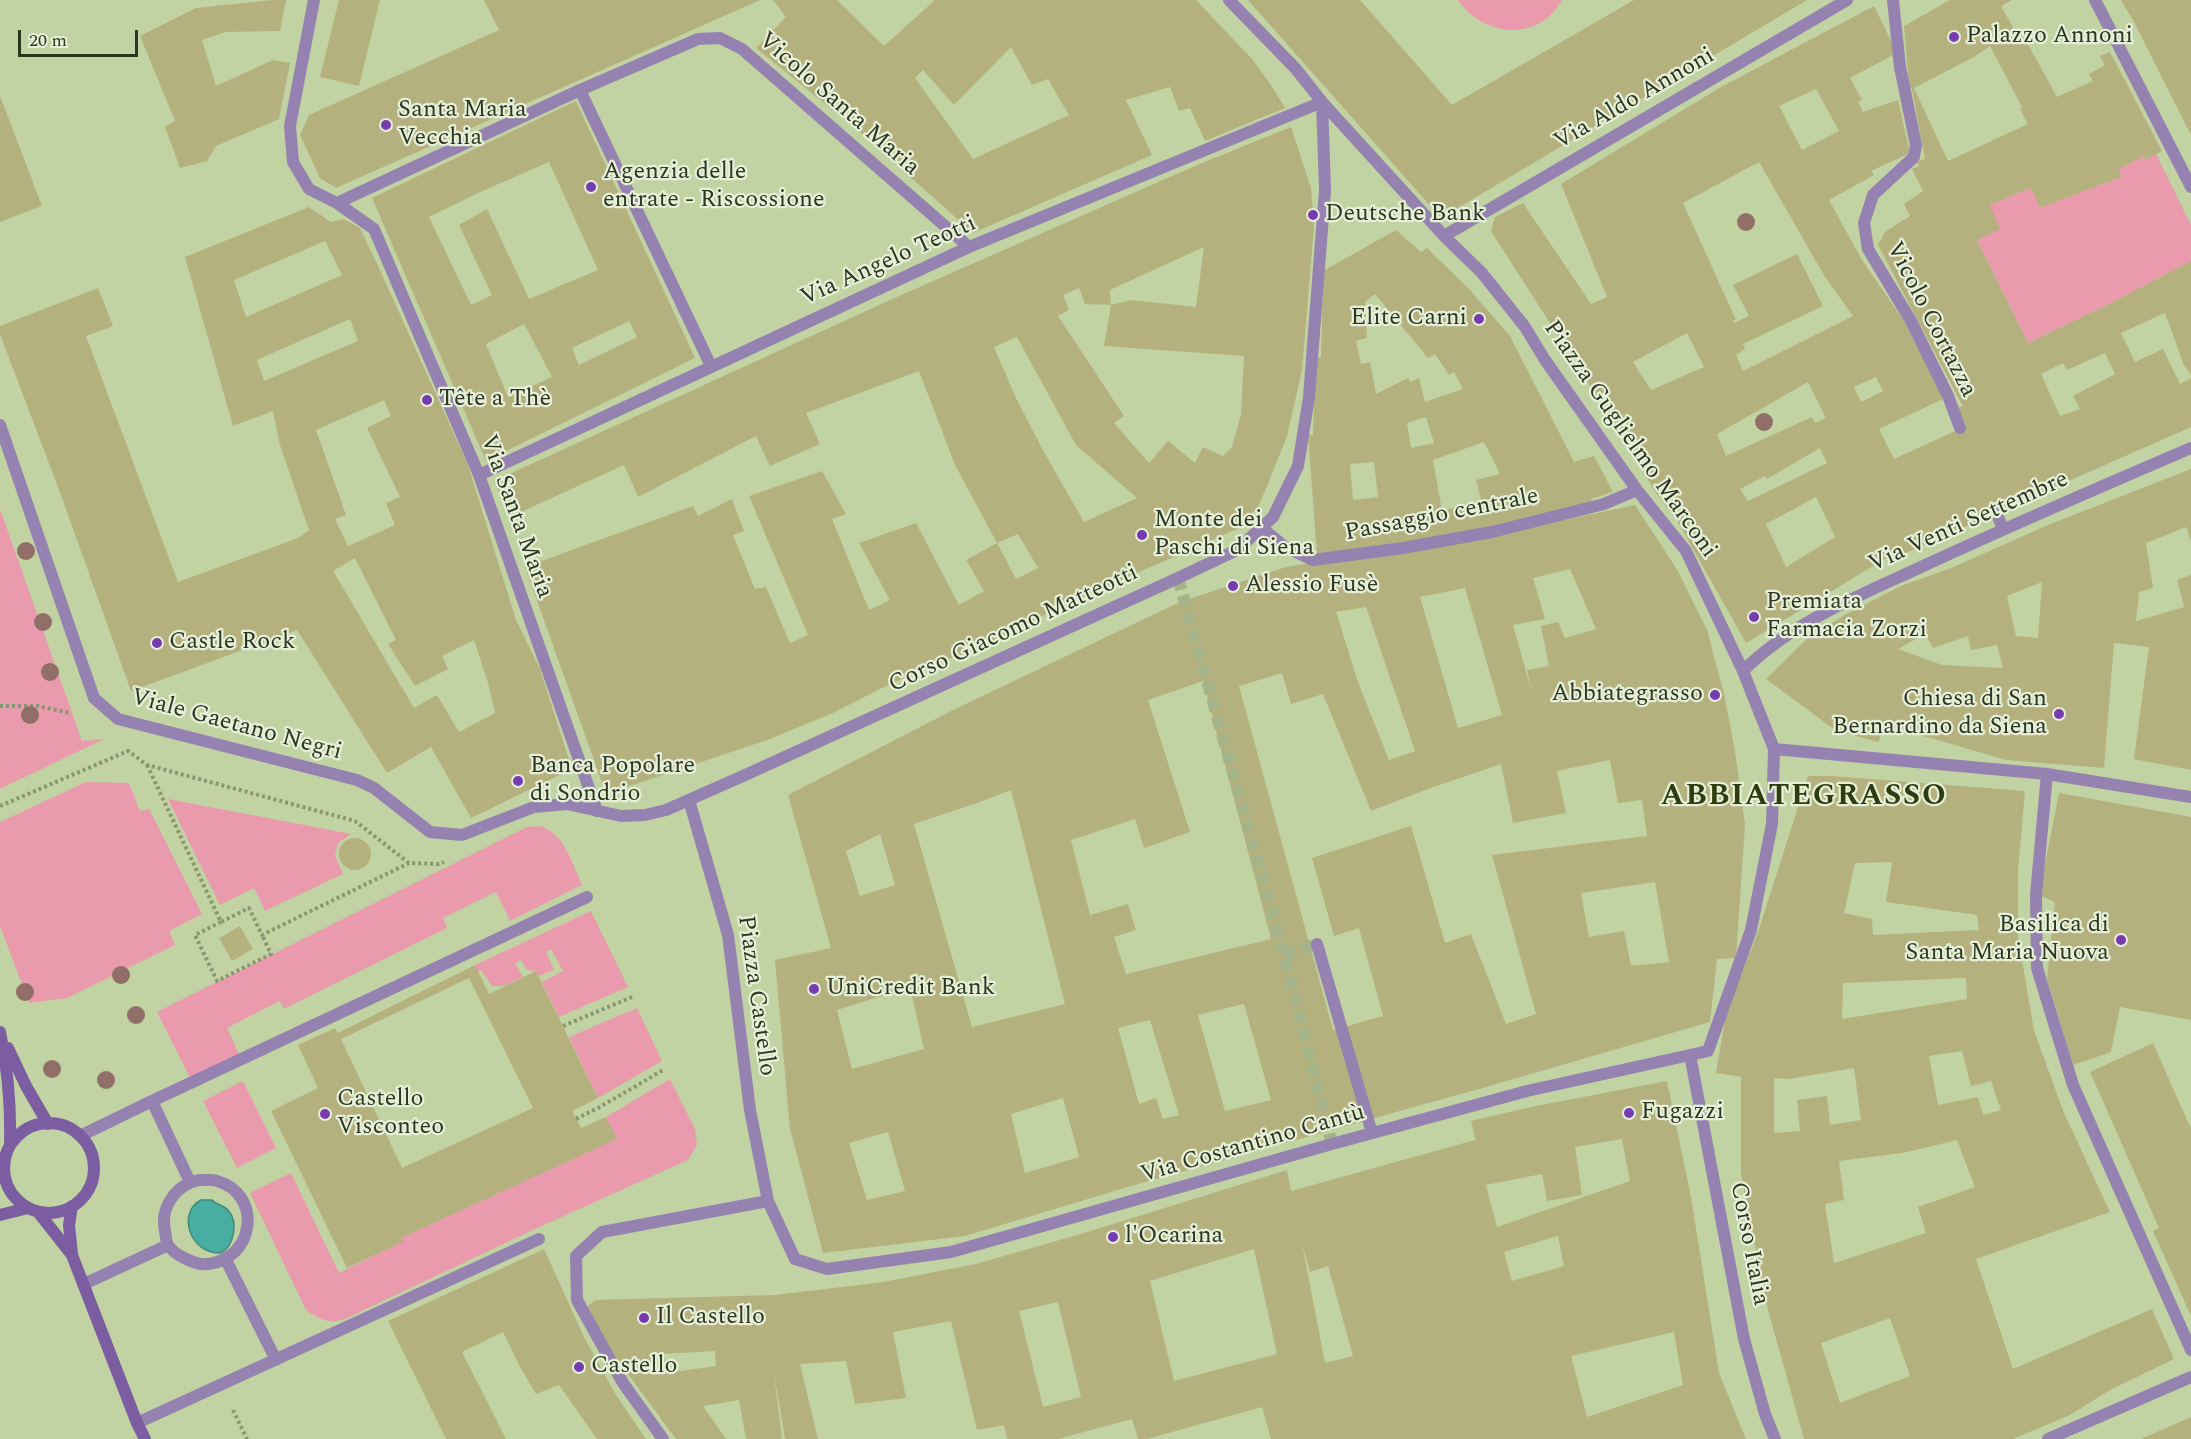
<!DOCTYPE html>
<html>
<head>
<meta charset="utf-8">
<style>
	body { margin:0 }
	#map { position:relative; width:2191px; height:1439px; overflow:hidden; background:#c1d3a2; font-family:Spectral,serif }
	canvas { display:block }
	.scale { position:absolute; left:18px; top:30px; width:120px; height:27px; box-sizing:border-box; border:3px solid #2e3522; border-top:0; padding-left:8px; font-size:18px; line-height:21px; white-space:nowrap; color:#2e3522; -webkit-text-stroke:4px #e6efd7; paint-order:stroke }
</style>
</head>
<body>
<div id="map">
<canvas width="2191" height="1439"></canvas>
<div class="scale">20 m</div>
</div>
<script>
const ctx = document.querySelector('canvas').getContext('2d');
ctx.lineJoin = 'round';
function fillPath(path, color) { ctx.fillStyle = color; ctx.fill(path, 'evenodd'); }
function strokePath(path, color, width, dash) { ctx.strokeStyle = color; ctx.lineWidth = width; ctx.lineCap = dash ? 'butt' : 'round'; ctx.setLineDash(dash || []); ctx.stroke(path); }
function drawText(font, color, halo, rows, align = 'center') {
  ctx.font = font + ' Spectral,serif'; ctx.lineWidth = 4.5; ctx.setLineDash([]); ctx.textBaseline = 'middle'; ctx.strokeStyle = halo; ctx.fillStyle = color; for (const [text, x, y, turn = 0] of rows) {
    ctx.save(); ctx.translate(x, y); ctx.rotate((+turn || 0) * Math.PI / 180); ctx.textAlign = isNaN(turn) ? turn : align; if (halo) ctx.strokeText(text, 0, 0); ctx.fillText(text, 0, 0); ctx.restore();
  }
}
const green = new Path2D(`
	M1458,0H1562C1538,43 1484,37 1458,0Z
	M2156,154L2191,225V261L2107,305L2028,343L1977,240L1990,205L2031,188L2040,208L2121,177L2119,169L2144,156L2145,159Z
	M0,509L82,741L104,739L0,789Z
	M86,782L129,783L140,811L149,809L202,914L169,931L175,945L67,998L29,1003L0,926V822Z
	M168,799L351,834L338,843L335,855L343,874L265,911L254,888L220,905Z
	M541,826C565,835 572,863 582,885L510,921L496,892L443,918L447,928L284,1009L280,1001L227,1028L240,1056L191,1080L157,1012L527,827Z
	M591,911L628,987L559,1017L542,982L563,971L551,949L546,952L554,970L539,976L536,971L527,970L521,960L515,963L523,977L504,986H492L481,970L478,972L475,965Z
	M637,1008L662,1061L598,1098L569,1037Z
	M670,1079L695,1129L697,1145L688,1160L535,1229L345,1319C329,1324 320,1320 306,1310L250,1193L291,1173L339,1273L402,1242L401,1238L616,1139L606,1117Z
	M243,1081L276,1148L237,1168L203,1101Z`);
const water = new Path2D(`
	M201,1200H212C217,1205 223,1205 228,1210C239,1222 234,1246 221,1253C189,1254 177,1212 201,1200Z`);
const building = new Path2D(`
	M273,0H286L280,31L225,32L202,40L216,86L273,60L290,63L279,119L216,146L207,161L180,168L165,127L175,121L140,36L196,8Z
	M339,0H380L359,86L320,77Z
	M484,0H760L336,188L320,178L300,135L309,115L499,30Z
	M773,0H837L884,46L935,0H1196L1252,59L1271,85L1285,108L1205,141L1190,108L1179,111L1170,87L1126,100L1152,155L973,233L861,133L756,48L786,17ZM1011,47L1032,85L1048,79L1069,115L973,159L915,78L923,70L954,105Z
	M1248,0H1360L1452,105L1634,0H1807L1441,218Z
	M1950,0H2012L2001,6L2014,29L2021,32L2057,97L2093,81L2089,74L2105,65L2100,56L2110,52L2162,151L2145,160L2144,156L2119,169L2121,177L2040,208L2031,188L1990,205L2000,229L1977,240L2028,343L2107,305L2191,261V375L2183,363L2165,313L2121,333L2135,362L2163,349L2180,384L2191,378V427L1890,560L1888,557L1746,643L1678,522L1656,493L1614,423L1491,231L1495,217L1523,203L1591,304L1607,297L1561,184L1721,87L1874,6L1897,53L1850,78L1862,100L1858,102L1863,112L1898,100L1910,153L1871,171L1874,175L1829,200L1862,260L1906,324L1943,399L1879,429L1894,459L1966,426L1958,408L1963,406L1878,245L1885,232L1910,216L1904,204L1923,191L1912,169L1919,166L1917,162L1925,159L1912,89L1909,85L1904,26ZM1990,46L2022,107L2020,109L2028,124L1948,161L1914,88L1972,58ZM1816,89L1839,131L1802,150L1779,106ZM1759,162L1825,277L1853,316L1743,371L1736,355L1745,349L1743,344L1823,306L1797,254L1733,285L1749,316L1734,323L1733,321L1736,320L1683,203ZM1687,333L1704,367L1651,390L1633,362ZM2105,353L2115,374L2073,396L2080,409L2060,416L2041,374L2063,363L2067,370ZM1876,377L1883,391L1861,402L1854,387ZM1808,382L1826,418L1815,423L1812,417L1726,456L1717,434ZM1820,448L1827,463L1748,501L1740,489L1765,476L1767,479ZM1816,497L1835,537L1786,567L1766,524Z
	M2121,0H2191V135L2135,24Z
	M0,96L42,206L0,222Z
	M576,101L695,358L486,461L372,198ZM549,162L598,270L529,299L487,209L459,225L492,295L471,305L429,217L478,193ZM629,321L637,337L579,365L572,348ZM524,324L552,377L508,397L486,344Z
	M1291,127L1311,188L1314,227L1302,370L1287,436L1270,479L1258,507L1237,529L1060,607L980,648L927,667L880,689L833,713L770,739L606,794L525,567L693,506L698,516L732,499L744,531L733,535L755,589L766,587L790,643L808,635L749,496L822,471L846,514L832,519L869,610L890,600L859,543L916,523L959,605L984,591L966,560L997,543L1016,579L1038,568L1018,534L997,543L955,465L919,371L806,413L820,444L770,466L756,436L638,497L624,465L510,517L494,481L890,300L1197,165ZM1204,247L1196,307L1131,300L1111,305L1104,346L1244,356L1241,414L1232,447L1223,456L1203,447L1195,463L1168,441L1149,463L1114,423L1124,416L1058,316L1069,310L1063,295L1079,288L1085,304L1111,305L1110,290ZM1017,337L1076,445L1137,498L1084,522L1045,454L1015,396L994,347Z
	M309,207L331,222L344,219L360,228L379,268L468,465L516,620L540,669L572,769L471,818L431,747L387,773L297,630L131,691L62,498L0,334V326L98,288L113,326L86,336L178,582L298,538L309,530L280,445L273,411L233,426L185,257ZM325,241L342,275L246,317L234,280ZM350,319L358,341L264,381L257,360ZM384,400L391,416L367,428L400,497L386,503L395,525L348,546L335,519L346,515L316,430ZM355,558L396,640L388,644L415,686L448,669L442,656L474,640L488,683L495,713L459,732L437,695L414,708L333,571Z
	M1396,230L1421,252L1427,248L1468,288L1510,336L1574,462L1594,456L1613,492L1591,499L1592,503L1447,538L1317,554L1308,435H1313L1315,359L1321,357L1323,271ZM1375,294L1428,358L1435,354L1449,375L1454,372L1463,389L1425,402L1419,378L1410,382L1408,378L1376,394L1370,362L1361,364L1356,341L1367,338L1365,302ZM1426,417L1434,443L1411,448L1407,423ZM1484,442L1500,474L1476,480L1481,500L1442,511L1433,460ZM1374,462L1378,497L1353,500L1350,464Z
	M2191,469V542L2186,527L2146,543L2153,588L2139,592L2136,621L2184,607L2177,580L2191,575V770L2134,759L2149,647L2114,643L2104,768L2006,760L1917,734L1888,722L1878,742L1835,730L1766,679L1808,638L1846,614L1901,586L1951,568L2048,525ZM2042,582L2038,638L2016,636L2007,596ZM1925,634L1933,648L1968,636L1971,650L1997,645L2003,668L1942,665L1898,649Z
	M1635,505L1678,571L1707,630L1724,694L1735,751L1745,825L1736,958L1717,959L1710,1022L1486,1087L1131,1186L965,1236L823,1253L790,1129L775,960L831,948L788,795L955,709L1180,602L1286,567L1489,536ZM1570,569L1596,629L1565,638L1558,622L1541,626L1549,666L1527,670L1532,693L1513,625L1545,619L1533,578ZM1465,588L1502,715L1458,728L1420,597ZM1366,607L1415,751L1389,760L1359,685L1336,612ZM1282,673L1291,704L1323,694L1371,811L1428,789L1501,764L1513,823L1566,813L1557,771L1610,760L1618,803L1642,800L1647,836L1492,855L1536,1014L1506,1024L1471,934L1445,943L1411,826L1312,858L1334,936L1359,928L1383,1016L1333,1030L1239,686ZM1203,681L1271,939L1126,974L1114,937L1136,930L1128,904L1090,915L1071,840L1135,819L1144,848L1190,832L1148,700ZM1011,790L1065,1004L972,1027L914,824L980,802ZM880,834L895,885L860,896L846,851ZM1655,882L1669,962L1631,966L1624,931L1589,937L1581,893ZM910,987L924,1049L852,1069L837,1010ZM1244,1004L1271,1100L1225,1111L1198,1015ZM1150,1020L1179,1115L1163,1119L1156,1098L1139,1104L1118,1028ZM1063,1098L1079,1157L1025,1173L1011,1114ZM888,1132L905,1191L867,1200L849,1143Z
	M1808,776H1831L2025,791L2018,871V936L2034,1031L2064,1113L2110,1212L1976,1259L2013,1369L2152,1309L2174,1359L2110,1390L2070,1415L2013,1439H1804L1768,1310L1741,1174V1077L1716,1073L1726,1015L1758,932ZM1892,862L1886,902L1977,915L1979,930L1873,935L1872,919L1844,913L1855,863ZM1966,978L1967,999L1842,1019L1843,983ZM1962,1051L1971,1086L1991,1081L2001,1110L1983,1115L1978,1097L1938,1105L1929,1056ZM1854,1068L1861,1120L1830,1125L1827,1096L1797,1100L1800,1131L1774,1133V1078L1788,1079ZM1957,1140L1975,1187L1918,1207L1926,1233L1834,1263L1825,1204L1844,1200L1839,1161L1903,1153ZM1890,1318L1910,1376L1840,1403L1821,1343Z
	M2059,793L2191,817V1020L2120,1007L2111,1052L2073,1065L2047,978L2055,902L2039,895Z
	M339 854a16 16 0 1 1 32 0a16 16 0 1 1-32 0Z
	M240,926L253,949L232,961L219,938Z
	M475,965L489,994L536,971L598,1098L572,1111L581,1128L606,1117L617,1139L401,1238L403,1242L347,1268L271,1111L318,1088L298,1045L335,1028L338,1033ZM469,978L533,1108L402,1168L341,1039Z
	M2153,1043L2191,1129V1316L2153,1231L2159,1228L2090,1072Z
	M1667,1081L1691,1197L1719,1373L1746,1439H1271L1262,1407L1147,1439H1138L1132,1419L1058,1439H1007L1004,1425L977,1430L951,1321L893,1332L906,1398L855,1404L846,1361L800,1364L818,1439H785L774,1373L782,1439H746L739,1400L703,1406L726,1439H676L608,1347L587,1307L595,1300L775,1295L883,1282L976,1264L1084,1233L1287,1170L1291,1191L1475,1140L1477,1147L1471,1121L1531,1107ZM1622,1139L1630,1181L1497,1227L1486,1185L1542,1174L1547,1201L1582,1195L1575,1147ZM1558,1236L1564,1266L1512,1281L1504,1252ZM1302,1244L1310,1272L1328,1266L1353,1356L1325,1363ZM1254,1249L1277,1354L1174,1381L1150,1281ZM1058,1302L1081,1397L1043,1407L1019,1311ZM1674,1332L1683,1385L1587,1417L1571,1356ZM715,1351L716,1366L673,1372L662,1354Z
	M544,1249L584,1337L616,1395L646,1439H597L559,1385L536,1394L519,1365L503,1332L462,1352L506,1439H446L388,1321Z
	M2191,1417V1439H2141Z`);
const streetTunnel = new Path2D(`
	M1178,578L1284,954L1332,1144
	M1284,954L1317,944`);
const path = new Path2D(`
	M0,706H38L70,713
	M127,750L147,765L355,821L409,863L439,864L444,862
	M147,765L221,922L249,908L262,935L409,863
	M0,806L128,751
	M221,922L195,935L217,981L271,954L262,935
	M563,1026L632,997
	M576,1119L598,1108L665,1069
	M233,1410L247,1439`);
const lane = new Path2D(`
	M1893,0L1900,67L1916,145L1914,157L1873,195L1864,223L1868,249L1911,321L1948,396L1960,428
	M1996,512L2003,529
	M1317,944L1372,1133`);
const street = new Path2D(`
	M314,0L290,126L293,162L309,189L337,203L374,229L479,475L597,811
	M2095,0L2191,187
	M580,90L711,366
	M337,203L580,90L698,39L720,38L742,49L969,247
	M1444,236L1847,0
	M0,425L94,698L118,719L357,780L374,788L430,832L462,835L534,807L567,804L621,816L645,815L666,810L743,776L1178,578L1237,550L1273,517L1298,466L1309,397L1325,190L1322,102
	M479,475L969,247L1322,102
	M1262,528L1285,547L1313,560L1403,548L1492,532L1604,504L1637,490
	M1743,671C1791,623 1858,596 1919,568C2009,526 2100,487 2191,448
	M1774,749L2047,774L2191,797
	M2047,774L2036,895L2037,968L2073,1085L2191,1350
	M689,800L728,935L750,1110L768,1201L795,1259L827,1269L951,1252L1332,1144L1527,1091L1708,1051L1751,930L1772,824L1774,749L1743,671L1686,551L1637,490L1545,360L1525,327L1482,273L1444,236L1322,102L1296,69L1229,0
	M1690,1055L1744,1339L1765,1414L1775,1439
	M80,1136L152,1101
	M199,1180C204,1180 212,1179 217,1181C263,1194 255,1259 208,1264C197,1266 174,1255 168,1245C166,1242 166,1235 165,1231C160,1208 175,1185 199,1180Z
	M190,1182L152,1101L587,897
	M226,1260L276,1360
	M84,1284L168,1245
	M137,1423L539,1239
	M663,1439L623,1383L577,1300L576,1256L602,1232L768,1201
	M2048,1439L2191,1377`);
const secondary = new Path2D(`
	M0,1032C8,1070 11,1106 10,1145
	M8,1048L26,1086L48,1124
	M4 1168a45 45 0 1 1 90 0a45 45 0 1 1-90 0Z
	M72,1206L69,1225L72,1254
	M38,1212L72,1255L137,1423L145,1439
	M0,1215L28,1208`);
const trees = [
	[1746,222],
	[1764,422],
	[26,551],
	[43,622],
	[50,672],
	[30,715],
	[121,975],
	[25,992],
	[136,1015],
	[52,1069],
	[106,1080]
];
const markers = [
	[1954,37,6,"#773bb0"],
	[386,125,6,"#773bb0"],
	[591,187,6,"#773bb0"],
	[1313,215,6,"#773bb0"],
	[1479,319,6,"#773bb0"],
	[427,400,6,"#773bb0"],
	[1142,535,6,"#773bb0"],
	[1233,586,6,"#773bb0"],
	[1754,617,6,"#773bb0"],
	[157,643,6,"#773bb0"],
	[1715,695,6,"#773bb0"],
	[2059,714,6,"#773bb0"],
	[518,781,6,"#773bb0"],
	[2121,940,6,"#773bb0"],
	[814,989,6,"#773bb0"],
	[1629,1113,6,"#773bb0"],
	[325,1114,6,"#773bb0"],
	[1113,1237,6,"#773bb0"],
	[644,1318,6,"#773bb0"],
	[579,1367,6,"#773bb0"]
];
const poiNames = [
	["Palazzo Annoni",1966,37],
	["Santa Maria",398,111],
	["Vecchia",398,139],
	["Agenzia delle",603,173],
	["entrate - Riscossione",603,201],
	["Deutsche Bank",1325,215],
	["Elite Carni",1467,319,"right"],
	["Tête a Thè",439,400],
	["Monte dei",1154,521],
	["Paschi di Siena",1154,549],
	["Alessio Fusè",1245,586],
	["Premiata",1766,603],
	["Farmacia Zorzi",1766,631],
	["Castle Rock",169,643],
	["Abbiategrasso",1703,695,"right"],
	["Chiesa di San",2047,700,"right"],
	["Bernardino da Siena",2047,728,"right"],
	["Banca Popolare",530,767],
	["di Sondrio",530,795],
	["Basilica di",2109,926,"right"],
	["Santa Maria Nuova",2109,954,"right"],
	["UniCredit Bank",826,989],
	["Castello",337,1100],
	["Visconteo",337,1128],
	["Fugazzi",1641,1113],
	["l'Ocarina",1125,1237],
	["Il Castello",656,1318],
	["Castello",591,1367]
];
const streetNames = [
	["Via Aldo Annoni",1635,100,-30],
	["Vicolo Santa Maria",838,105,41],
	["Via Angelo Teotti",889,262,-24],
	["Vicolo Cortazza",1930,320,63],
	["Piazza Guglielmo Marconi",1629,440,55],
	["Passaggio centrale",1442,516,-11],
	["Via Santa Maria",515,517,70],
	["Via Venti Settembre",1969,523,-24],
	["Corso Giacomo Matteotti",1014,630,-25],
	["Viale Gaetano Negri",236,726,15],
	["Piazza Castello",755,996,82],
	["Via Costantino Cantù",1253,1145,-16],
	["Corso Italia",1748,1244,79]
];
const districtNames = [
	["ABBIATEGRASSO",1804,798]
];
fillPath(green, '#ea9aad');
fillPath(water, '#49aea2');
strokePath(water, '#418a7c', 1.5);
fillPath(building, '#b5b17f');
strokePath(streetTunnel, '#a4b388', 12, [12, 6]);
strokePath(path, '#899771', 4, [3, 3]);
strokePath(lane, '#9682b0', 12);
strokePath(street, '#9682b0', 12);
strokePath(secondary, '#7c5da1', 12);
ctx.fillStyle = '#916e67';
for (const [x, y] of trees) { ctx.beginPath(); ctx.arc(x, y, 9, 0, 2 * Math.PI); ctx.fill(); }
for (const [x, y, r, color] of markers) { const dot = new Path2D(); dot.arc(x, y, r, 0, 2 * Math.PI); ctx.fillStyle = color; ctx.fill(dot); strokePath(dot, '#e6efd7', 2); }
drawText('24px', '#2e3522', '#e6efd7', poiNames, 'left');
drawText('24px', '#2e3522', '#e6efd7', streetNames);
ctx.letterSpacing = '1.5px';
drawText('bold 30px', '#2f3c10', '#e6efd7', districtNames);
ctx.letterSpacing = '0px';
</script>
</body>
</html>
